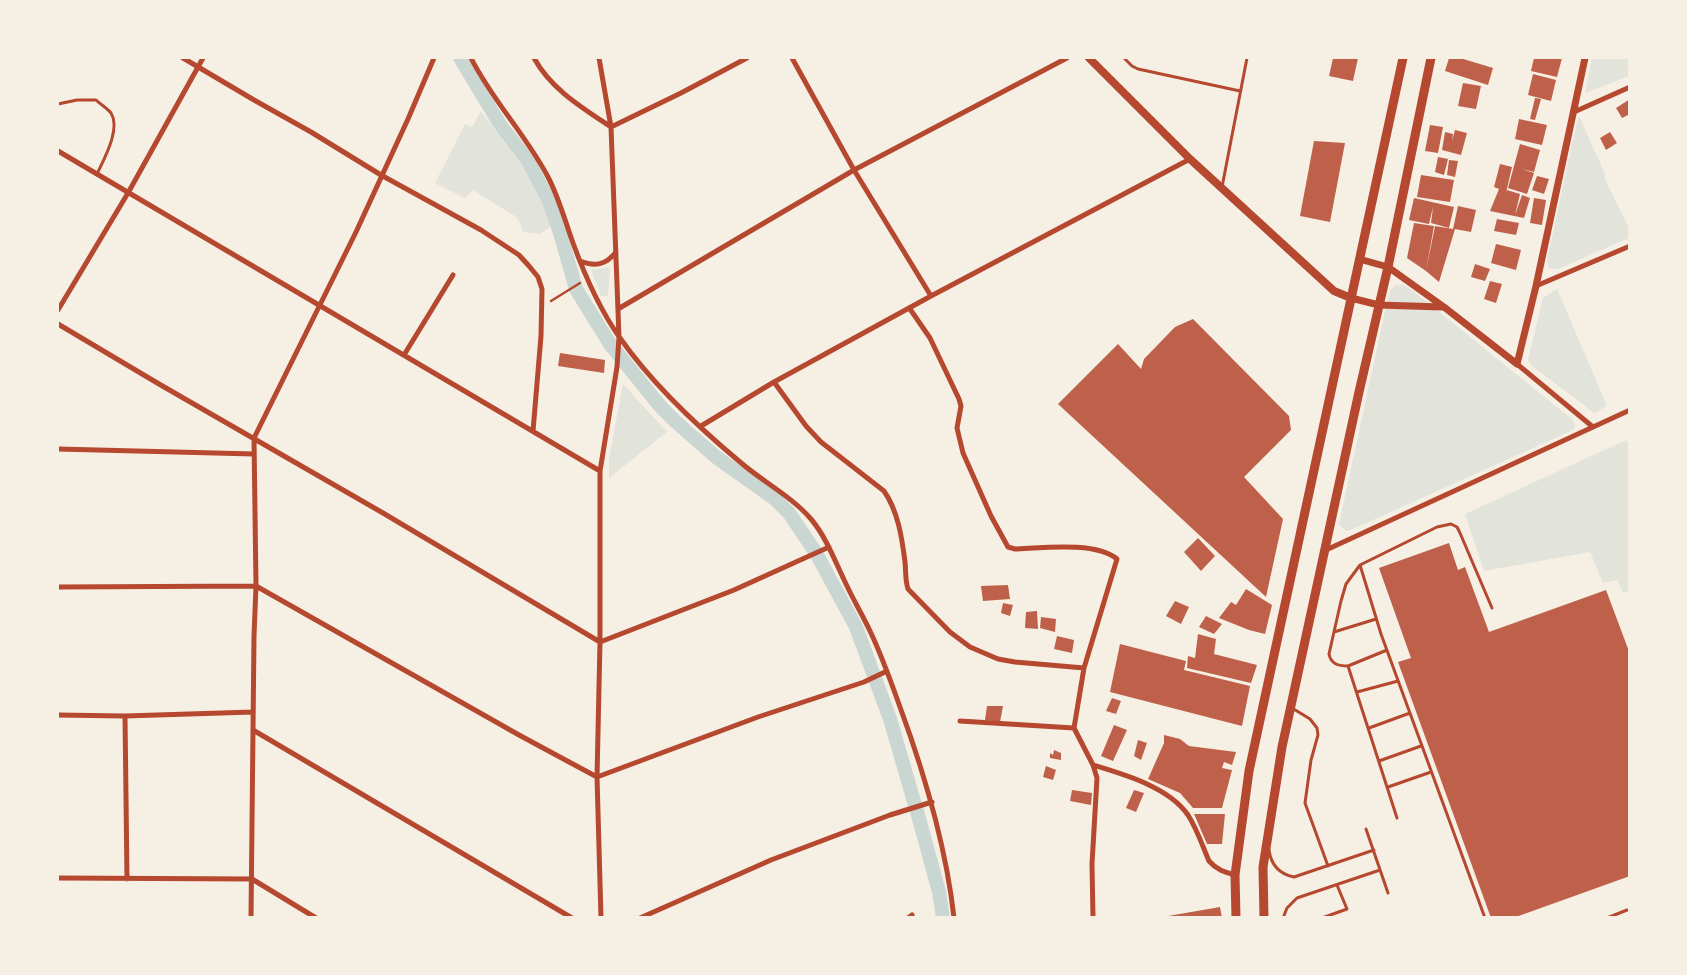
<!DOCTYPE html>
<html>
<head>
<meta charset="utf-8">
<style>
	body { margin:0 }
	#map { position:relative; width:1687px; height:975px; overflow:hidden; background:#f6efe4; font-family:Overpass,sans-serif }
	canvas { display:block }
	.frame { position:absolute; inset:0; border:59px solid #f6efe4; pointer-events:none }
</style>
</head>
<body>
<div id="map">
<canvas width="1687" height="975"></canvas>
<div class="frame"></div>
</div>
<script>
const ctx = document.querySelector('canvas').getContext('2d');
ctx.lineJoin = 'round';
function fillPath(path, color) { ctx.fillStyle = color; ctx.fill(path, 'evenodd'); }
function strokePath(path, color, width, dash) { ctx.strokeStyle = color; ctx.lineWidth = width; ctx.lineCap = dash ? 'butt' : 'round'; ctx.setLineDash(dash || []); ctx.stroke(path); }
const green = new Path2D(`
	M1592,58H1629V76L1585,93Z
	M481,111L502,140L527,171L544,201L550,227L540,234L523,232L518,218L473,190L465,198L435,183L465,124L472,127Z
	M1579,116L1606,176L1604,177L1629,228V238L1558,269L1549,268L1547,261L1572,143Z
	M610,267L608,296H601L591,270Z
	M1396,285H1404L1417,294L1573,420L1575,425L1573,430L1351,530L1346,531L1339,524L1384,315L1390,290Z
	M1557,289L1607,406L1594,413L1531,365L1528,360L1543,298Z
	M623,384L667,432L609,478V459Z
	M1626,440L1630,446L1629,592L1623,593L1617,580L1603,583L1590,552L1484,571L1465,514Z`);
const canal = new Path2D(`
	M460,58L501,126L528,161L549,201L561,236L576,289L610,344L660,406L676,422L716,457L775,499L789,513L816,553L856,627L890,719L920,822L939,892L943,918`);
const building = new Path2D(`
	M1333,58H1358L1353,81L1329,76Z
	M1449,58H1460L1493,68L1488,85L1445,71Z
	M1534,58H1562L1557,77L1531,71Z
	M1533,74L1556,80L1551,101L1528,95Z
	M1463,83L1481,86L1476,109L1458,106Z
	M1535,98L1541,99L1535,120L1530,119Z
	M1630,99V114L1622,118L1616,108Z
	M1519,119L1547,125L1542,145L1515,139Z
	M1430,125L1443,127L1438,153L1425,151Z
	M1455,130L1467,133L1461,155L1442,150L1445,132L1453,134L1452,141Z
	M1610,132L1617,143L1606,150L1600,138Z
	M1314,141L1345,143L1330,222L1300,216Z
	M1520,144L1540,150L1534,172L1522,169L1534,173L1527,194L1508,188Z
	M1438,157L1448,159L1444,175L1435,172Z
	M1449,160L1458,161L1455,177L1447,175Z
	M1500,164L1512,167L1506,193L1507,190L1520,194L1515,215L1522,195L1530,198L1524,218L1490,211L1499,189L1494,187Z
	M1421,175L1454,180L1450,202L1417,197Z
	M1537,176L1549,179L1544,194L1532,190Z
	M1414,198L1454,207L1449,228L1431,223L1433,207L1429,224L1409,220Z
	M1534,198L1546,200L1542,225L1530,223Z
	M1458,206L1476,210L1471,232L1455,229L1439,282L1426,271L1435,226L1453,229Z
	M1497,219L1519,223L1516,235L1494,231Z
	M1414,223L1434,226L1426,271L1407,258Z
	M1496,244L1521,250L1516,270L1491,263Z
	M1475,264L1490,269L1485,281L1471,277Z
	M1490,281L1502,284L1496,303L1484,299Z
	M1193,319L1289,416L1291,430L1244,477L1283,519L1266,597L1058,404L1118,344L1141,369L1144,359L1175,327Z
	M560,353L605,360L604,373L558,366Z
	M1198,538L1215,556L1201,571L1184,552Z
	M1449,543L1458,570L1465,567L1489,632L1606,590L1630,654V876L1513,918H1491L1398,662L1411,658L1379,568Z
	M1008,585L1010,599L983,601L981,586Z
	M1246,589L1272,605L1265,634L1249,630L1219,618L1231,602L1236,605Z
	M1175,601L1189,607L1181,624L1166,616Z
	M1003,603L1013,605L1010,616L1001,613Z
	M1037,611L1038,629L1025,628L1026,612Z
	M1206,616L1222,624L1214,634L1199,627Z
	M1041,617L1056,619L1055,632L1040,628Z
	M1198,634L1216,639L1214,654L1257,665L1251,683L1187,668L1188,656L1195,658Z
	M1057,636L1074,640L1072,653L1054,649Z
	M1120,644L1186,661L1184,670L1250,686L1242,726L1110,692Z
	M1112,698L1121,701L1116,714L1106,711Z
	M987,706H1003L1000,722L985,720Z
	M1114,725L1127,730L1113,761L1101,756Z
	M1164,735L1180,739L1189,746L1236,752L1232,765L1224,762L1222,768L1232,770L1222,808H1193L1180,793L1148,779L1164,743Z
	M1138,740L1147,743L1141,760L1134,756Z
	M1054,750L1061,753V760L1050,758V753L1053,755Z
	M1046,766L1056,770L1053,780L1043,777Z
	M1072,790L1092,793L1091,805L1070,801Z
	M1134,790L1144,793L1136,812L1126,808Z
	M1194,814H1225L1222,844H1207Z
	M1220,907L1222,918H1168V916Z`);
const path = new Path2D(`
	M551,301L580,283`);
const service = new Path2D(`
	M1124,58L1132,66L1138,69L1240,91
	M58,104L77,100H96C100,104 107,108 111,113C121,129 104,159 97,174
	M1222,187L1247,58
	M1360,565L1437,527L1451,524L1457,527L1460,533L1492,608
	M1334,632L1376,619
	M1348,666L1387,650
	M1357,692L1398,681
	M1292,708L1310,719L1317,728L1318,735L1311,760L1305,803L1328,866
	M1369,728L1410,713
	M1379,761L1421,746
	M1388,787L1431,772
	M1397,818L1348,666C1338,666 1331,664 1329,654L1341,601L1346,584L1360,565L1381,634L1485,918
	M1366,829L1388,893
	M1269,850C1271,865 1279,874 1294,877L1374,850
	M1283,918L1287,908L1297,898L1380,870
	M1322,918L1347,909L1337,885
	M1607,918L1627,910`);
const minor = new Path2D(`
	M183,58L254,100L311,132L381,175L481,230L519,255L529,266L538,277L542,289L541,336L533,431
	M471,58C492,100 526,135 548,177C559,198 565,221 573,243C585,276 600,310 620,338C653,385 697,426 740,462C763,482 791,496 811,519C827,538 836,564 847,586C854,601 863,616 870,631C882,656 891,682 900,707C925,775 946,845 954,918
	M534,58C551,89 581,107 611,127L681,93L747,58
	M599,58L611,127L619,337L617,367L600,471V642L597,777L601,918
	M792,58L854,170L931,296
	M1574,112L1630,87
	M58,151L600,471
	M580,261C595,267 606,265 616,252
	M1536,286L1630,246
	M618,309L854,170L1067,58
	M910,309L930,338L959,399L961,406L957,428L963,453L991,516L1008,547L1015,549C1041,548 1096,541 1117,559L1084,668L1074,728
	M58,310L128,193L203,58
	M58,324L159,384L383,513L600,642L734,590L829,547
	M404,355L453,275
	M1517,364L1593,427
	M774,382L806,426L821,442L884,491C898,511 902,538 905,562C906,571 905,580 908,589L950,632L970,647L998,659L1015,662L1084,668
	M701,426L774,382L931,296L1190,159
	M58,449L254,454
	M1326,550L1630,410
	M58,587L256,586L519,735L597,777L758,717L864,682L887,671
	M58,715L125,716L253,712
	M125,716L127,879
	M960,721L1074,728
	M1074,728L1093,765L1097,778L1092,864L1093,918
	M253,730L572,918
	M1093,765C1123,774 1169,787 1188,815C1197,829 1202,845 1209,861C1217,870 1224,872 1235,875
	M58,878L252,879L316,918
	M251,918L254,636L256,586L254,438L356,232L408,119L434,58
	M640,918L771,860L890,815L932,802
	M908,918L912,915`);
const tertiary = new Path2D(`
	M1359,259L1388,267L1444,307L1517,364L1536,286L1585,58
	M1351,298L1379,305L1442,307`);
const secondary = new Path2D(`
	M1089,58L1190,159L1334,291L1351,298`);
const primary = new Path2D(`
	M1236,918L1235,875L1249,771L1403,58
	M1264,918L1263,867L1282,747L1359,392L1388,267L1431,58`);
fillPath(green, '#e2e4dc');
strokePath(canal, '#c9d6d2', 14);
fillPath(building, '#bf614a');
strokePath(path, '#b5482f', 2.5);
strokePath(service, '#b5482f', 3);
strokePath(minor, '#b5482f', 5);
strokePath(tertiary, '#b5482f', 7);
strokePath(secondary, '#b5482f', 8);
strokePath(primary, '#b5482f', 9);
</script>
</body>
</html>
